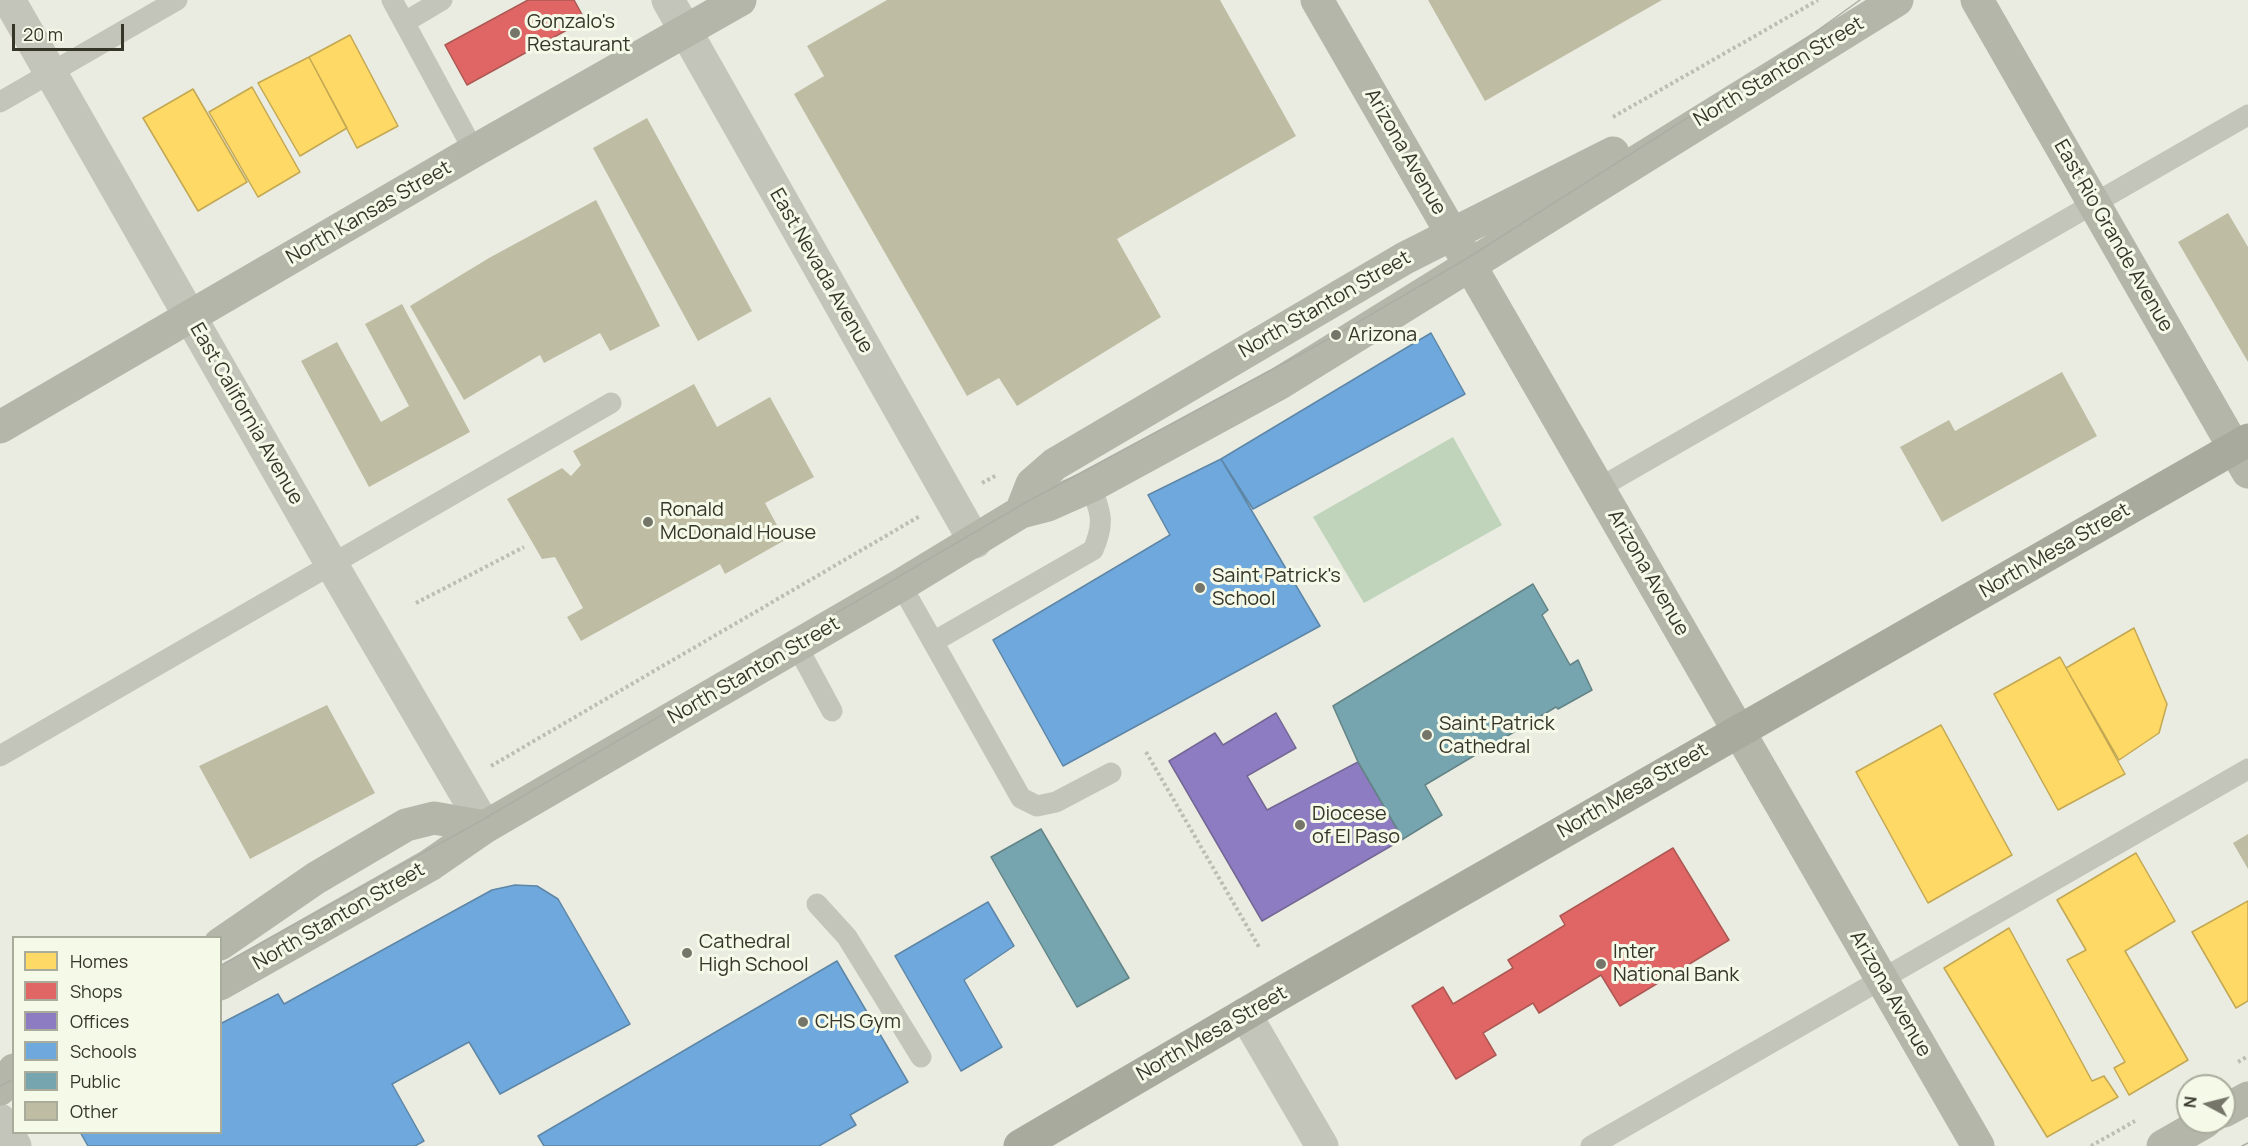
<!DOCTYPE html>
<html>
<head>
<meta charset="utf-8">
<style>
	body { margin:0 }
	#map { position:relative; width:2248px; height:1146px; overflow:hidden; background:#eaece1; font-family:Manrope,sans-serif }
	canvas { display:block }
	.legend { position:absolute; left:12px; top:936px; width:210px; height:198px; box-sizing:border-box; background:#f5f9e8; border:2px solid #a9ab9b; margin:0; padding:8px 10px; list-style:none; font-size:18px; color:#363628 }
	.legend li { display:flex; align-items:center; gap:12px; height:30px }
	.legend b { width:30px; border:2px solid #a9ab9b }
	.north { position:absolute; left:2176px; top:1074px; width:60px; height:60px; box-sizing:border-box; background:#f5f9e8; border:2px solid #a9ab9b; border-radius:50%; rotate:277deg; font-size:16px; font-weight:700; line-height:24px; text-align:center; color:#363628 }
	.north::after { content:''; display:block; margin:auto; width:21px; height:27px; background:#757669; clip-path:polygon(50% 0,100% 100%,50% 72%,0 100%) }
	.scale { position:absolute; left:12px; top:24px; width:112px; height:27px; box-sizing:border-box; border:3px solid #363628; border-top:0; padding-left:8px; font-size:18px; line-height:21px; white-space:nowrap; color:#363628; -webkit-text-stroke:4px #f5f9e8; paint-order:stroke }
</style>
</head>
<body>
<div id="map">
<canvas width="2248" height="1146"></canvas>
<ul class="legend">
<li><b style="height:16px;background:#ffd966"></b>Homes</li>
<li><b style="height:16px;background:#e06666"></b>Shops</li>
<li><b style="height:16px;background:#8e7cc3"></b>Offices</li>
<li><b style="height:16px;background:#6fa8dc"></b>Schools</li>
<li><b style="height:16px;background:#76a5af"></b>Public</li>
<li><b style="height:16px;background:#bebda3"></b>Other</li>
</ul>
<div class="north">N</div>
<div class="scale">20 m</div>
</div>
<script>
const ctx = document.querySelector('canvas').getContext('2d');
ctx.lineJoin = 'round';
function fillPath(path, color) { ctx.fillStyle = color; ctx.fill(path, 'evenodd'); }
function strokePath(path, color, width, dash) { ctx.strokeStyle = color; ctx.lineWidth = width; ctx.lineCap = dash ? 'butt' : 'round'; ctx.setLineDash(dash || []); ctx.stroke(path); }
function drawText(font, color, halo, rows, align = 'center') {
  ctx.font = font + ' Manrope,sans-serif'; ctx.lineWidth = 6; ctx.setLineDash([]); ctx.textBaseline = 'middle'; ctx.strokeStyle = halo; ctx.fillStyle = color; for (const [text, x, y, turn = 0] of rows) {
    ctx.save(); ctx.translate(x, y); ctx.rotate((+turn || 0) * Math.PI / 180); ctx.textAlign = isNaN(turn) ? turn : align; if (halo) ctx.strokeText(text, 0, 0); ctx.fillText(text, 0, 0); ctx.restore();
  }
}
const green = new Path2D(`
	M1453,437L1502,525L1364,603L1313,517Z`);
const homes = new Path2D(`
	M350,35L398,126L357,148L309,57Z
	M309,57L347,128L300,156L258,83Z
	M252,87L300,172L258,197L209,112Z
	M193,89L247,182L198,211L143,118Z
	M2134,628L2167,704L2159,733L2119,760L2066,668Z
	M2060,657L2125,774L2058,810L1994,694Z
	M1941,725L2012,855L1928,903L1856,772Z
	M2136,853L2175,921L2125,951L2188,1060L2129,1095L2114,1068L2125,1062L2067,960L2086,950L2057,900Z
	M2248,901V1001L2236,1008L2192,932Z
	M2009,928L2092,1081L2104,1076L2118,1097L2047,1137L1944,968Z`);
const shops = new Path2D(`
	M528,0H574L585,20L467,85L445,45Z
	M1673,848L1729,940L1620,1006L1601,975L1539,1013L1533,1003L1483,1033L1496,1055L1456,1079L1412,1006L1443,987L1453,1004L1513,968L1508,960L1565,925L1560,916Z`);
const offices = new Path2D(`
	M1276,713L1296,748L1247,776L1267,810L1358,762L1403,839L1262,921L1169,761L1215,733L1223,745Z`);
const schools = new Path2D(`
	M1431,333L1465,394L1253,509L1221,459Z
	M1221,459L1320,626L1063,766L993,640L1170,535L1148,495Z
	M515,885L537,886L558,899L630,1024L500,1094L469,1042L392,1084L424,1141L415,1146H88L80,1132H220V1024L278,994L284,1004L492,890Z
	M988,902L1014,946L964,980L1002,1047L961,1071L895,956Z
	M837,961L908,1082L850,1115L856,1125L819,1146H544L538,1136Z`);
const public = new Path2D(`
	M1533,584L1548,610L1542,615L1570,665L1578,660L1592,690L1558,709L1556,707L1425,785L1442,815L1403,839L1358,762L1333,706Z
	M1041,829L1129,978L1077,1007L991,857Z`);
const building = new Path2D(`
	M887,0H1220L1296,136L1117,239L1161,317L1017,406L999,378L967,396L794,94L824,76L807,46Z
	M1428,0H1662L1485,101Z
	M647,118L752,311L698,341L593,148Z
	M596,200L660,326L610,351L600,333L544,363L540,355L464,400L410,306L489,258Z
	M2228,213L2248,247V362L2178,242Z
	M402,304L470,432L369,487L301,361L337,342L381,422L409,406L365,324Z
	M2062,372L2097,436L1942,522L1900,447L1949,420L1955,431Z
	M694,384L717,427L770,397L814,477L765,503L785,540L725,574L720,564L581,641L567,617L583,608L555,557L542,559L507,499L562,468L571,476L581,465L573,451Z
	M327,705L375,793L250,859L199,766Z
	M2248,834V869L2233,843Z`);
const path = new Path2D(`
	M1613,117L1818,0
	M982,483L997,475
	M416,603L524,547
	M1146,752L1259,947
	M491,766L920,516
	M2238,1062L2248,1056
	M2091,1146L2135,1121`);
const lane = new Path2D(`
	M392,0L474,151
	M405,22L442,0
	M0,102L177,0
	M1599,488L2248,115
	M901,585L1021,798L1037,806L1056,802L1111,773
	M933,642L1093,550C1105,523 1101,513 1091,486
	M797,646L832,711
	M0,756L611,403
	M817,904L847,937L921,1057
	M1591,1146L2248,769`);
const street = new Path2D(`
	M9,0L332,565L485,827
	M668,0L975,542
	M1245,1014L1322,1146
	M0,1120L15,1146`);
const secondary = new Path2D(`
	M1317,0L1978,1146
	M1977,0L2248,472
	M0,427L474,151L740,0
	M1021,512L1032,484L1055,464L1405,258L1613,153
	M220,944L316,878L406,825L434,818L485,827
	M220,984L430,865L485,827L901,585L1021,512L1048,505L1091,486L1280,383L1897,0
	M0,1089L14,1070
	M2224,1111L2248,1098
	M2163,1146L2205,1122`);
const primary = new Path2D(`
	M1020,1146L1271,999L2248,440`);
const tram = new Path2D(`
	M220,966L482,820L1023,504L1336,335L1466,259L1764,69L1860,0
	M0,1086L14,1079
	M2242,1146L2248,1143`);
const markers = [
	[515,33,6,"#757669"],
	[1336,335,6,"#757669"],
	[648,522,6,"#757669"],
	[1200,588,6,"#757669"],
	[1427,735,6,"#757669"],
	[1300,825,6,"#757669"],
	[687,953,6,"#757669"],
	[1601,964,6,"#757669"],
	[803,1022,6,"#757669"]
];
const poiNames = [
	["Gonzalo's",527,22],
	["Restaurant",527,45],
	["Arizona",1348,335],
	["Ronald",660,510],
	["McDonald House",660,533],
	["Saint Patrick's",1212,576],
	["School",1212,599],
	["Saint Patrick",1439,724],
	["Cathedral",1439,747],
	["Diocese",1312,814],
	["of El Paso",1312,837],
	["Cathedral",699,942],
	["High School",699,965],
	["Inter",1613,952],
	["National Bank",1613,975],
	["CHS Gym",815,1022]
];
const streetNames = [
	["North Stanton Street",1779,72,-31],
	["Arizona Avenue",1405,152,60],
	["North Kansas Street",369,213,-30],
	["East Rio Grande Avenue",2113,236,60],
	["East Nevada Avenue",821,271,60],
	["North Stanton Street",1325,305,-30],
	["East California Avenue",246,414,60],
	["North Mesa Street",2055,551,-30],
	["Arizona Avenue",1648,573,60],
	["North Stanton Street",754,671,-30],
	["North Mesa Street",1633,791,-30],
	["North Stanton Street",339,917,-30],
	["Arizona Avenue",1890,994,60],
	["North Mesa Street",1212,1034,-30]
];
fillPath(green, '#bfd4bb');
fillPath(homes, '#ffd966');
strokePath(homes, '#c3a853', 1.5);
fillPath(shops, '#e06666');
strokePath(shops, '#ad5853', 1.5);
fillPath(offices, '#8e7cc3');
strokePath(offices, '#746794', 1.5);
fillPath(schools, '#6fa8dc');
strokePath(schools, '#5e86a6', 1.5);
fillPath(public, '#76a5af');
strokePath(public, '#638486', 1.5);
fillPath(building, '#bebda3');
strokePath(path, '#bdbeb2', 4, [3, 3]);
strokePath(lane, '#c4c5ba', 21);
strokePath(street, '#c4c5ba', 33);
strokePath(secondary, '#b4b6aa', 33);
strokePath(primary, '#a9aa9e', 33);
strokePath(tram, '#acada4', 1.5);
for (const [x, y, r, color] of markers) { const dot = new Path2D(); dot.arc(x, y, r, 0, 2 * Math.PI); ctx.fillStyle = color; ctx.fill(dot); strokePath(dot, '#f5f9e8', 2); }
drawText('20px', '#363628', '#f5f9e8', poiNames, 'left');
drawText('20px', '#363628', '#f5f9e8', streetNames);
</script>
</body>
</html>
